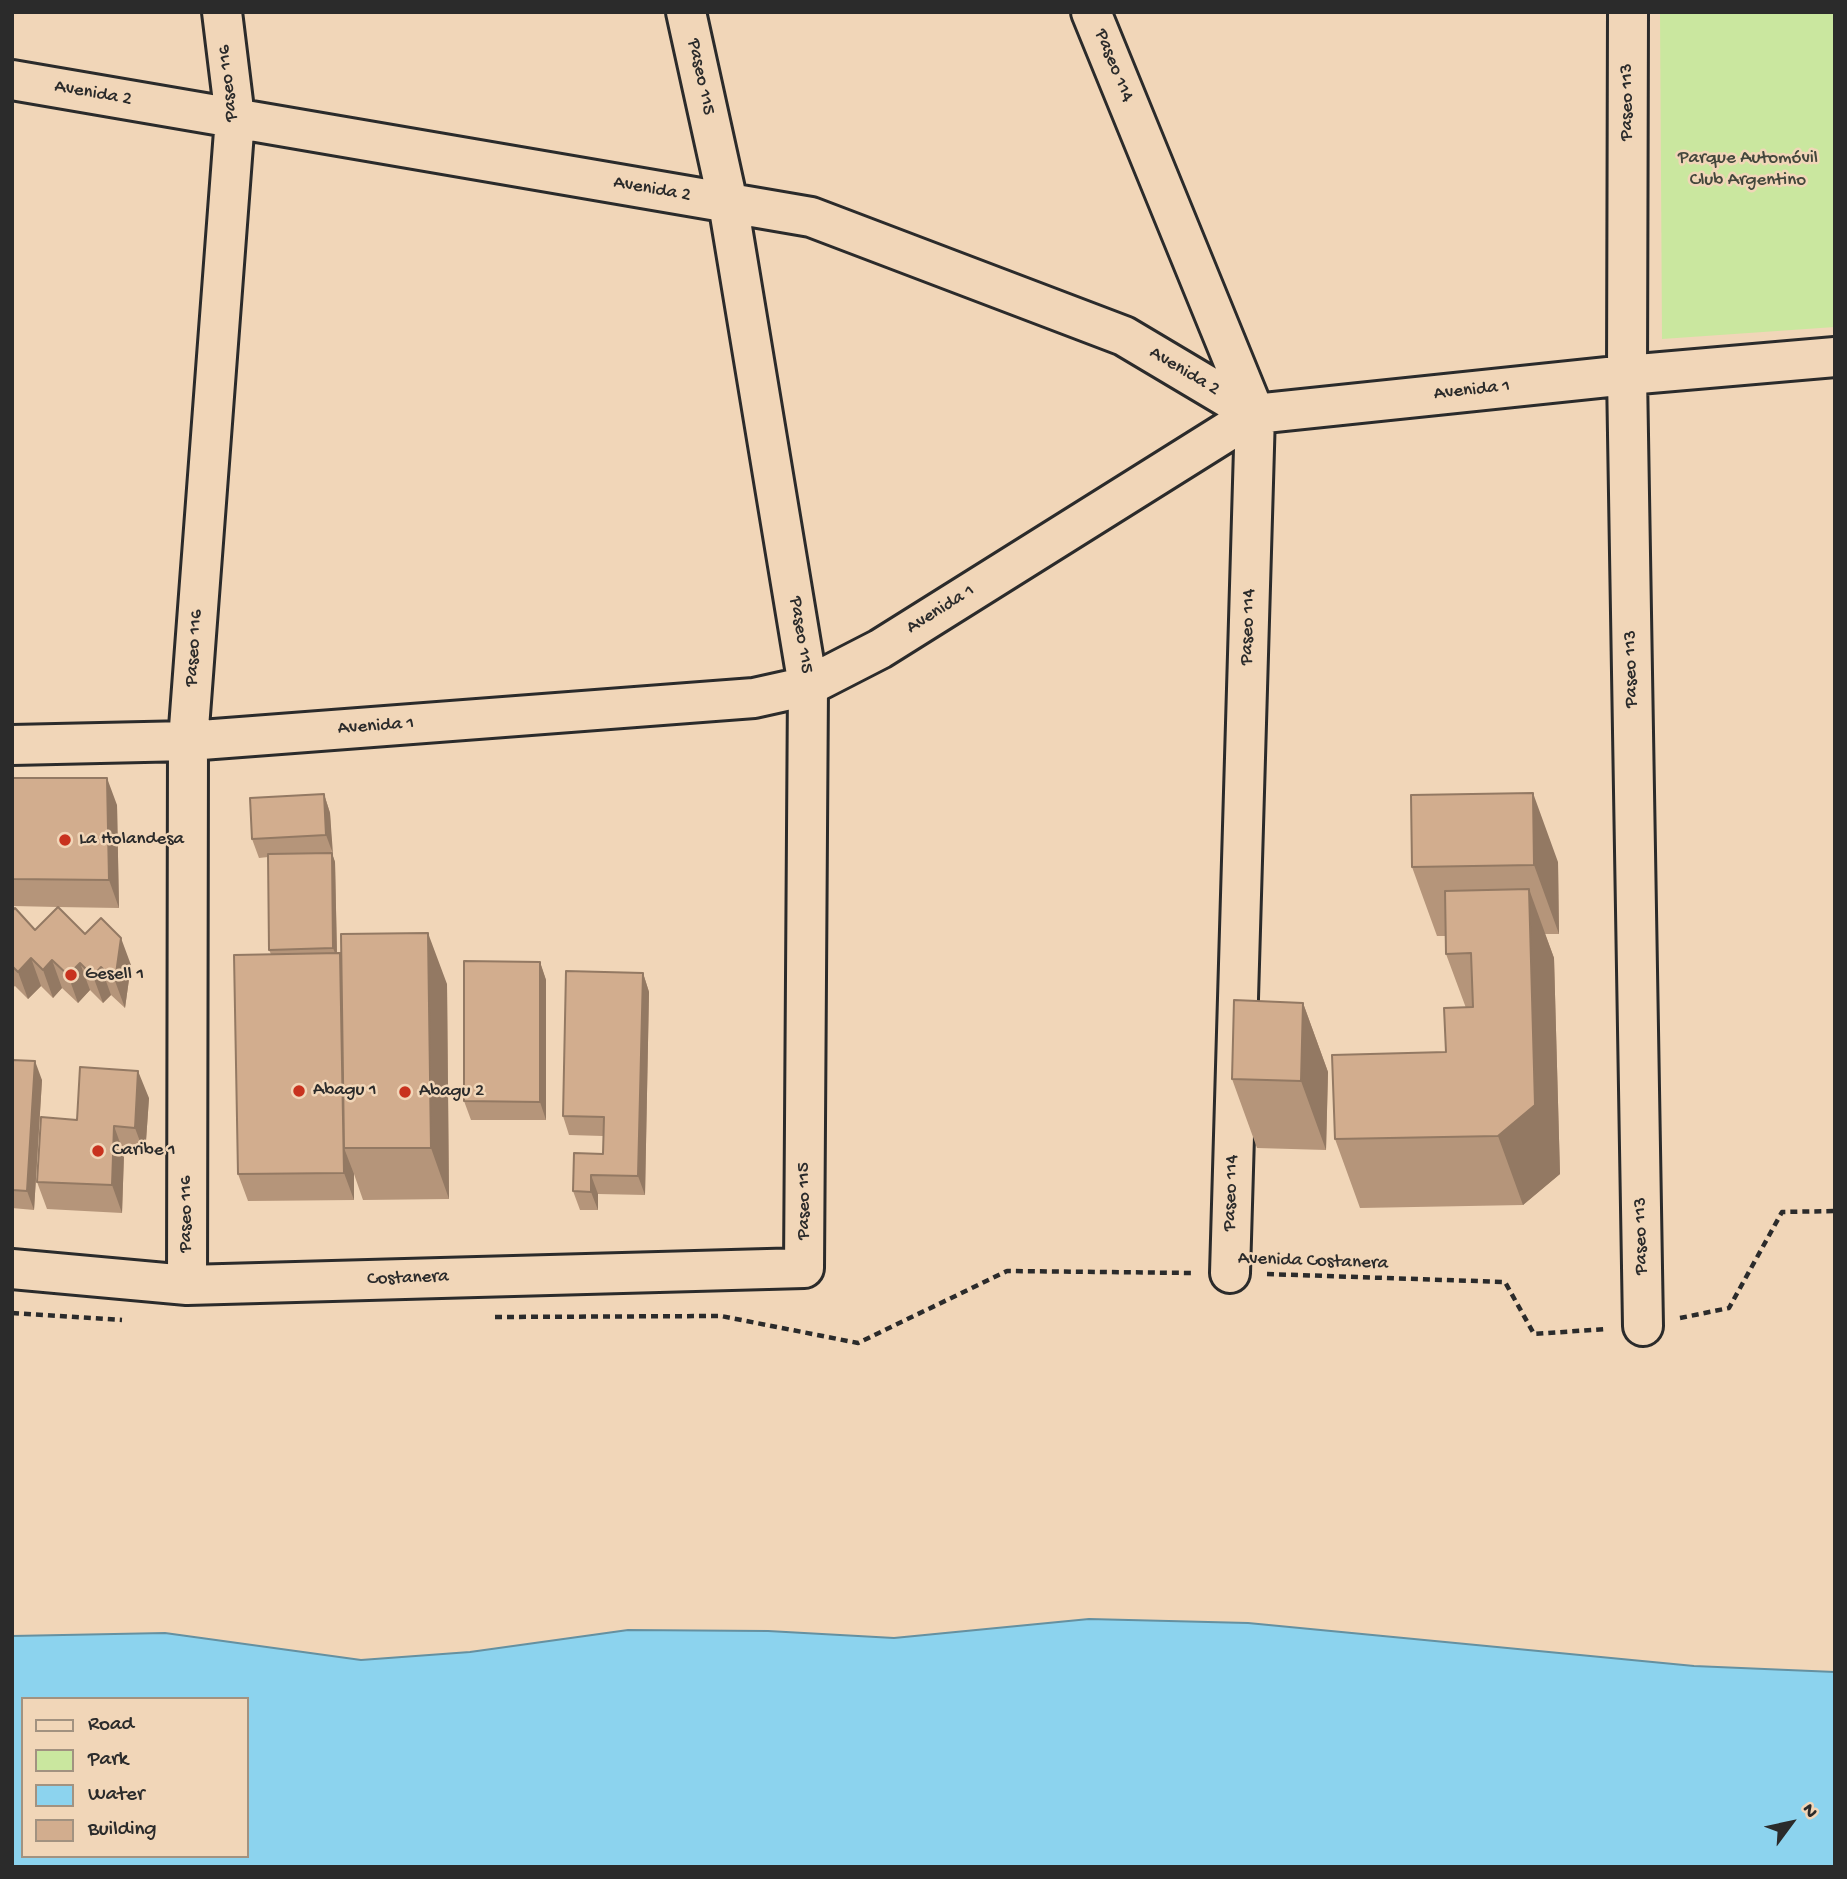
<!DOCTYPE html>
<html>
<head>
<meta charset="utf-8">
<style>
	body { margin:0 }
	#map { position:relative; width:1847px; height:1879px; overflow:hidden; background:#f1d6b8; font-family:"Gochi Hand",sans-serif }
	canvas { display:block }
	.frame { position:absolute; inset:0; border:14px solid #2b2b2b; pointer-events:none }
	.legend { position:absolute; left:21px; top:1697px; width:228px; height:161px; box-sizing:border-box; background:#f1d6b8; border:2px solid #a29280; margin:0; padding:9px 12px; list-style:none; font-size:21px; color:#2b2b2b }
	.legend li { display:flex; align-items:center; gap:14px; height:35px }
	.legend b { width:35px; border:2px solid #a29280 }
	.north { position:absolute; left:1756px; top:1788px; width:70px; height:70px; -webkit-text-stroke:5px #f1d6b8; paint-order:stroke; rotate:57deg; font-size:19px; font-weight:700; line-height:28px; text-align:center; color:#2b2b2b }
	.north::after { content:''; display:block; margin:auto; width:24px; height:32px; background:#2b2b2b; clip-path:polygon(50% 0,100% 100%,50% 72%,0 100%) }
</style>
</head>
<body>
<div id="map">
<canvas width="1847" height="1879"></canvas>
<div class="frame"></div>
<ul class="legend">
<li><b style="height:9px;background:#f1d6b8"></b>Road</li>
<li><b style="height:19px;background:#cae79f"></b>Park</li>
<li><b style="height:19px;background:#8cd3ee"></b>Water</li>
<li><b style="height:19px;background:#d2ad8e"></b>Building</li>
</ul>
<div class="north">N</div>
</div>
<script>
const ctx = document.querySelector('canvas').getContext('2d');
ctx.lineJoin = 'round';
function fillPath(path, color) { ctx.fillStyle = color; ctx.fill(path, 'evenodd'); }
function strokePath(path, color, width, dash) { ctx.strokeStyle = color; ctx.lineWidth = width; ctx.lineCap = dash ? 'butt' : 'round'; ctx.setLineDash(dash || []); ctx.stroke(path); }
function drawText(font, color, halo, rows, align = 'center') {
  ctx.font = font + ' "Gochi Hand",sans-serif'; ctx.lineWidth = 5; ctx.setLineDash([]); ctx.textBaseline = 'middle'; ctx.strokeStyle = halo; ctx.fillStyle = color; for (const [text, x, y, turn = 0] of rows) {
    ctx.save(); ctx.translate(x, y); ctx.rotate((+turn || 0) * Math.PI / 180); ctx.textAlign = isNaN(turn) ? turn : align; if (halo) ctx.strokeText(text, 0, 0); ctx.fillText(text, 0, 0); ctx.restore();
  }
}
const green = new Path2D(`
	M1660,12H1835V327L1662,339Z`);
const water = new Path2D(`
	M1089,1619L1248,1623L1694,1666L1835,1672V1867H12V1636L165,1633L361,1660L470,1652L628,1630L768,1631L894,1638ZM23,1699H247V1856H23Z`);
const path = new Path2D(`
	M1267,1274L1505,1282L1534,1334L1606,1329
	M12,1313L122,1320
	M495,1317L721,1316L858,1343L1007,1271L1195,1273
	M1680,1318L1729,1308L1782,1212L1835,1211`);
const minor = new Path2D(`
	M1091,12L1255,414L1230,1273
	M1628,12L1627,375L1643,1326
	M12,80L811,217L1124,336L1255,414
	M12,745L188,741L754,698L808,686L880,649L1255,414L1627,375L1835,357
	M12,1269L187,1285L804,1268L808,686L728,203L686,12
	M187,1285L188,741L235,118L222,12`);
const wall = new Path2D(`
	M12,778L117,805L119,908L58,907L85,934L131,965L125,1008L111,995L103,1003L90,990L78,1003L62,988L53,998L41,986L28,999L15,986L12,988V911L35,930L57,907L13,906L12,904Z
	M324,794L330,813L332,854L335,862L337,953L342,957L447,984L449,1199L363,1200L354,1174V1200L248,1201L238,1174L271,954L269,950L268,857L259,858L252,839Z
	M1558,862L1559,934H1545L1554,958L1560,1174L1523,1205L1360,1208L1335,1139L1446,1052L1466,1008L1446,954V936H1437L1412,867Z
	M540,962L546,980V1120H471L464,1101Z
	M643,973L649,992L645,1195L598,1194V1210H580L573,1191L603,1154V1136L569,1135L563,1116Z
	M1303,1003L1328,1072L1326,1150L1257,1148L1232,1079Z
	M12,1060L42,1080L34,1210L12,1208Z
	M149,1098L145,1155L124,1154L122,1213L47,1209L37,1182L77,1120Z`);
const shadedWall = new Path2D(`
	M107,778L117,805L119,908L109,880Z
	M1533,793L1558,862L1559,934L1534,865Z
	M324,794L330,813L333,854L326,835Z
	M332,853L335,862L337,958L333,948Z
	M1529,889L1554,958L1560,1174L1523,1205L1498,1136Z
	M428,933L447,984L449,1199L431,1148Z
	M121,938L131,965L125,1008L115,981Z
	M340,953L350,980L344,1148L354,1174V1200L344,1173Z
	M31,958L41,986L28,999L18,972Z
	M52,960L62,988L53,998L43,970Z
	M540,962L546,980V1120L540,1102Z
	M80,963L90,990L78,1003L68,975Z
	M101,967L111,995L103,1003L93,976Z
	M643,973L649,992L645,1195L638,1176Z
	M1303,1003L1328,1072L1326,1150L1301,1081Z
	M35,1061L42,1080L34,1210L27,1191Z
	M138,1071L149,1098L145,1155L135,1128Z
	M114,1126L124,1154L122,1213L112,1185Z
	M591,1175L598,1194V1210L591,1192Z`);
const building = new Path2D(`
	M12,778H107L109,880L12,879Z
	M1533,793L1534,865L1412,867L1411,795Z
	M324,794L326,835L252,839L250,798Z
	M332,853L333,948L269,950L268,854Z
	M1529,889L1535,1105L1498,1136L1335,1139L1332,1055L1446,1052L1444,1008L1473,1007L1471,953L1446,954L1445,891Z
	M58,907L85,934L101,918L121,938L115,981L101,967L93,976L80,963L68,975L52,960L43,970L31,958L18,972L12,966V911L15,908L35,930Z
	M428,933L431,1148H344L341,934Z
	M340,953L344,1173L238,1174L234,955Z
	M464,961L540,962V1102L464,1101Z
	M566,971L643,973L638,1176L591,1175V1192L573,1191L574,1153L603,1154L604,1117L563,1116Z
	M1234,1000L1303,1003L1301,1081L1232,1079Z
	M12,1060L35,1061L27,1191L12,1190Z
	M80,1067L138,1071L135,1128L114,1126L112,1185L37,1182L41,1117L77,1120Z`);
const markers = [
	[65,840,7,"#c8321e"],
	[71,975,7,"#c8321e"],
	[299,1091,7,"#c8321e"],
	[405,1092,7,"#c8321e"],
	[98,1151,7,"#c8321e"]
];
const streetNames = [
	["Paseo 114",1113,66,68],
	["Paseo 115",700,77,78],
	["Paseo 116",229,83,-96],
	["Avenida 2",93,94,10],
	["Paseo 113",1628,102,-90],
	["Avenida 2",652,190,10],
	["Avenida 2",1184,372,31],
	["Avenida 1",1472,391,-6],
	["Avenida 1",941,610,-32],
	["Paseo 114",1249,627,-88],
	["Paseo 115",800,635,81],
	["Paseo 116",195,648,-86],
	["Paseo 113",1632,669,-91],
	["Avenida 1",376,727,-4],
	["Paseo 114",1232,1193,-88],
	["Paseo 115",805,1201,-90],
	["Paseo 116",187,1214,-90],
	["Paseo 113",1642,1236,-91],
	["Avenida Costanera",1313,1262,2],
	["Costanera",408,1279,-2]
];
const parkNames = [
	["Parque Automóvil",1748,159],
	["Club Argentino",1748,181]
];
const poiNames = [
	["La Holandesa",79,840],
	["Gesell 1",85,975],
	["Abagu 1",313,1091],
	["Abagu 2",419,1092],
	["Caribe 1",112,1151]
];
fillPath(green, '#cae79f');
fillPath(water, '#8cd3ee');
strokePath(water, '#6590a0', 2);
strokePath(minor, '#2b2b2b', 44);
strokePath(path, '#2b2b2b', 4.5, [7, 5]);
strokePath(minor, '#f1d6b8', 38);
fillPath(wall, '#b5957a');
fillPath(shadedWall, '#937963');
fillPath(building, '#d2ad8e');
strokePath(building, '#937963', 2);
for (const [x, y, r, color] of markers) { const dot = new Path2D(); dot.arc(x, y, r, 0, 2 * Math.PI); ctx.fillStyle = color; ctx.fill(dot); strokePath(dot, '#f1d6b8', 2.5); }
drawText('19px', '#2b2b2b', '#f1d6b8', streetNames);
drawText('19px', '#43473c', '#f1d6b8', parkNames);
drawText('19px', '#2b2b2b', '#f1d6b8', poiNames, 'left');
</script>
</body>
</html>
